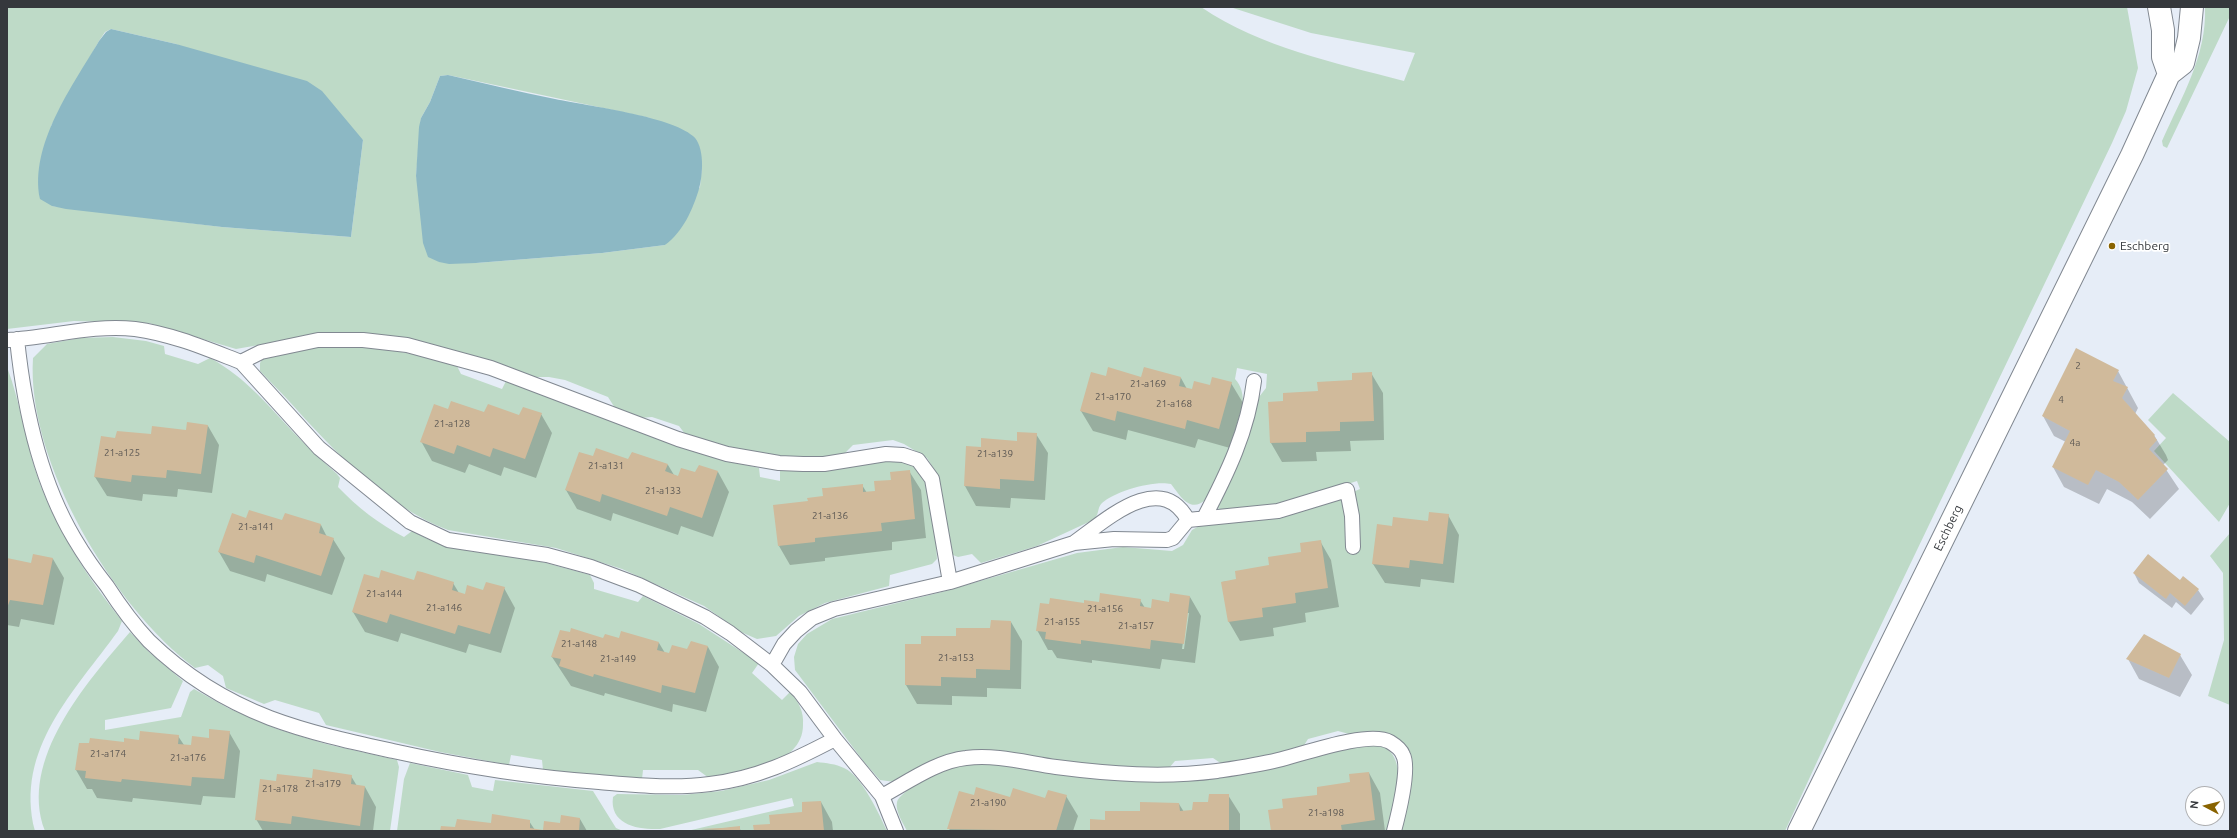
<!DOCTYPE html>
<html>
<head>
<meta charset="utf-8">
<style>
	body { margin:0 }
	#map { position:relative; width:2237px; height:838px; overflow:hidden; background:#e6edf7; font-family:Ubuntu,sans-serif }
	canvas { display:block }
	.frame { position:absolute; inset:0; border:8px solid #35383c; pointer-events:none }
	.north { position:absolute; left:2185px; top:786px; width:40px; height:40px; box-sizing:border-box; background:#fff; border:1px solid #aeafb1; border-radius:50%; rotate:277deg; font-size:11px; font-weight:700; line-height:16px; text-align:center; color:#35383c }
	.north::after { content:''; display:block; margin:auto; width:14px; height:18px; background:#896300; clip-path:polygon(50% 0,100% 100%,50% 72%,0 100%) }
</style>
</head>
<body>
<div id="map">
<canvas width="2237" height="838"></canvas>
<div class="frame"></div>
<div class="north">N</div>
</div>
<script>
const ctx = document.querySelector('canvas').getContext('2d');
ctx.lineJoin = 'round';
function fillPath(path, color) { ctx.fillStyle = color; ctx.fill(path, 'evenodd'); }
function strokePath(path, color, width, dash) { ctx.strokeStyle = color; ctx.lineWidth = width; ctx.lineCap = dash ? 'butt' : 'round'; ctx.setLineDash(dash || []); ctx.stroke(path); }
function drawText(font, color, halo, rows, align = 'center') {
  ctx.font = font + ' Ubuntu,sans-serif'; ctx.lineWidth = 3.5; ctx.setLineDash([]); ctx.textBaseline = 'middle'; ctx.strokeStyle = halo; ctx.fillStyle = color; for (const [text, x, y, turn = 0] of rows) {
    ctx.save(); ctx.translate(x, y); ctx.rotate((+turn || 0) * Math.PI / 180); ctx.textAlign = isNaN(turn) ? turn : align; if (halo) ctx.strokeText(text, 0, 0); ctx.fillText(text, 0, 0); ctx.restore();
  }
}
const green = new Path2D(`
	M7,7H1201C1262,48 1333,62 1404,81L1415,53L1311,33L1230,7H2127L2138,68L2126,111L2112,143L1859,671L1785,831H1400L1409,761L1381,732L1349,734L1338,731L1308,739L1303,747L1267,757L1222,764L1213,758L1175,761L1169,768L1133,769L995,752L895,782L880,780L864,762L795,670L794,657L798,644L807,634L832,619L942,592L1077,553L1123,547L1172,551L1183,545L1192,530L1201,525L1329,502L1360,489L1357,481L1278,506L1222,510L1217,508L1259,397L1266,388L1267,374L1237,368L1235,379C1260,404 1219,474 1206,499C1190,515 1179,494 1171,484C1154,480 1115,491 1102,503C1096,509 1101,515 1091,521L1037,546L981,563L972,554L958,557L953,555L937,474L927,458L904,444L893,440L853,445L844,454C828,456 812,460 795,459C757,456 722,445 685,434L679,426L652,417L640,418L615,408L608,397L565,380L549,377H535L457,351L421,342L310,336L236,349L149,323L74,321L7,329ZM111,29L176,44L363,140L351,237L222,227L52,206L51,126L99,41L105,32ZM448,75L650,118L699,147L702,166L700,187L665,245L602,253L476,263L439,262L416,176L421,118L430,102L440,76Z
	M2205,7H2230V16L2167,148L2163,146L2162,141C2181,98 2207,56 2205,7Z
	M113,337L146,341L164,346L165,354L198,364L210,358C247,378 270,408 299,438C311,451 324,462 337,474L340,478L338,487C357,507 379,524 404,537L412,531C452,554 489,552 533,560C552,564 571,570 590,575L594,583V589L638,602L643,596L699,624L759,663L752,673L782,700L790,692C799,702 804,712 803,725C803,766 740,773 709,778L698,770H643L642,779L543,770L542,760L511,755L509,765L440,752L326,725L319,713L275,700L264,704L226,688L223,676L208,665L195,668C114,608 26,461 33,358L47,344L80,338Z
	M324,344C373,346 409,352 456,364L461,374L502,389L507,379L704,455L759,468L760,477L780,481V471C806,470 895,453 913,464C920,469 924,477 927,484L936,544L937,559L932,564L890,575L889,586L825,603L799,616L776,636L757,639L741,632L704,606L622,569L556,548L448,530C386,507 331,448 288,400C279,390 269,381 260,371V363L263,358Z
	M7,367C21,404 26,446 40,484C59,534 89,579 122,621L118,631C75,691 14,749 35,831H7Z
	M2173,393L2230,442V503L2219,522L2154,451L2166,438L2148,420Z
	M2230,533V705L2208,696L2224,640L2223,573L2210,556Z
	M130,632L149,652L183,681L171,708L105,720V730L181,717L190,692L194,689L228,708L277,729L326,744L397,760L399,767L390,831H45C18,760 87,682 130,632Z
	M1380,745C1412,757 1393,807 1388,831H907C903,823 895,811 897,802C900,791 937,772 948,769C962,765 977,764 991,763C1067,774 1141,788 1217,778C1272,771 1325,748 1380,745Z
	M817,762C826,763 836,764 844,768C862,776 879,814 887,831H687L794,806L792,798L660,829C639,830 609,825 613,797L617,794L682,795L721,791L769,780Z
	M410,763L468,775L472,787L493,791L495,780L593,791L616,828L623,831H397L404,779Z`);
const water = new Path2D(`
	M111,29L176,44L307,81L322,91L363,140L351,237L222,227L66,209L52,206L40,199C29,145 73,85 99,41L106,32Z
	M448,75C484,83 520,92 555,99C588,106 670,116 693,136C705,146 703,175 699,189C693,209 683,232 665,245L602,253L476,263L449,264L439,262L428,257L423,243L416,176L419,127L421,118L430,102L440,76Z`);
const shadow = new Path2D(`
	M2076,350L2118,371L2138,408L2135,414L2154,435L2166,455L2168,460L2163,465L2179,489L2150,519L2132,502L2107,489L2099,504L2064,487L2053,467L2066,442L2054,436L2043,416Z
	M1144,368L1181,378L1187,389L1193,390L1231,383L1243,403L1230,448L1198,439L1195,448L1128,430L1126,440L1093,431L1081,411L1107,377L1142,378Z
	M1371,373L1383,393L1384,440L1350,441L1351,451L1316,452L1317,461L1282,462L1271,443L1284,402L1353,381Z
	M484,413L520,416L541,414L552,433L536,478L504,467L501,476L469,464L465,473L432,461L421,441Z
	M208,426L219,445L212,493L178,489L177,497L143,494L142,501L107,496L95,477L116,440L187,431Z
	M1036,434L1048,453L1045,500L1011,498L1010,508L976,506L965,486L967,447L982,448L1018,442Z
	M632,453L668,465L674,475L679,477L718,472L729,492L713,537L681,526L678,535L613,513L611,521L577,509L566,490L593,457L629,460Z
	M909,471L921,490L926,538L892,542V550L825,558V561L790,565L779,546L809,502L862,485L867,493L876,492Z
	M1448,515L1459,535L1454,583L1421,579L1420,587L1385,583L1373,564L1393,527L1429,522Z
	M246,519L321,525L327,537L333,539L345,558L332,595L267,574L265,582L230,571L219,552Z
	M1320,541L1331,560L1339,607L1305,613L1306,622L1273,628L1274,636L1240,641L1229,622L1222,582L1237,580L1303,552Z
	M7,559L32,564L53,559L64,578L54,625L21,619L19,627L7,625Z
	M2134,573L2180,582L2198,590L2204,599L2191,615L2176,602L2172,608L2139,583Z
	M379,579L453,583L459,593L465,595L504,588L515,608L501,653L469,644L466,653L401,633L398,642L365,632L353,612Z
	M1190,597L1201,616L1195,663L1162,659L1160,669L1092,660V663L1057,658L1052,650H1048L1037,630L1085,604L1140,600L1145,608L1152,609ZM1187,613H1189L1184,649H1182Z
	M1011,622L1022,641L1021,689L987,688V697L952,696V705L917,704L906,685L922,645L991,629Z
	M604,639L659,643L665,653L670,654L688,650L691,642L708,647L719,667L706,712L673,704L672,712L605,693L604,696L571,686L552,657Z
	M2180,655L2192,675L2180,697L2139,679L2128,659Z
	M229,732L240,751L235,798L203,796L201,805L133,798L132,802L97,798L92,789H87L76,770L124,743L178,736L184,745L192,746Z
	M1369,773L1380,793L1385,831H1272L1284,809L1351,783Z
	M351,776L357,786L365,787L376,807L373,831H263L256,819L277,782Z
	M960,792L974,796L1011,798L1045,799L1066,796L1078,816L1073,831H949Z
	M1228,795L1240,814V831H1091L1106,821L1179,804L1184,812L1193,811Z
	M821,802L832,822L833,831H755L803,813Z
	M580,819L587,831H544Z
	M529,821L535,830L543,831H441Z
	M739,827L741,831L701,830Z`);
const building = new Path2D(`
	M2076,348L2119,370L2113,381L2128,387L2122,398L2155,435L2154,436L2157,440L2149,449L2168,469L2138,500L2119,482L2096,470L2088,485L2052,467L2070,431L2042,416Z
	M1108,367L1141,377L1144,367L1181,377L1179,386L1192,389L1194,381L1210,385L1212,377L1232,382L1219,429L1187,420L1185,429L1117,411L1115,421L1080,411L1091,372L1106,376Z
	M1372,372L1374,421L1340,422V431L1306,432V442L1270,443L1268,402L1283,401V393L1318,391L1317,382L1352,380V373Z
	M451,401L484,412L488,404L519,415L523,407L542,413L525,459L493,448L490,457L457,445L454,454L420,442L434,404L448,409Z
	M187,422L208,425L201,474L167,470L166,478L132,475L131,482L94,477L101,436L115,438L117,431L151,434L152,426L186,430Z
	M1017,432L1037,433L1034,481L1000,479V489L964,486L966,446L981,447V438L1017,441Z
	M596,448L628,459L632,452L668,464L665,471L678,476L681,468L695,472L699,465L718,471L702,518L670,507L667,516L602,494L600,502L565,490L579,452L593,456Z
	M910,470L915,519L881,523L882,531L815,538V542L778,546L773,505L808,501L807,498L823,496L822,488H826L863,484V492L875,491L874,481L891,480L890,472Z
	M249,510L282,520L285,513L321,524L319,533L334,538L321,576L256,555L254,563L218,552L232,513L246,518Z
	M1429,512L1449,514L1443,564L1410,560L1409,568L1372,564L1377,524L1392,526L1393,517L1428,521Z
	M1321,540L1328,588L1295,593L1296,603L1262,608L1263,617L1228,622L1221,582L1236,579L1235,571L1269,565L1268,557L1301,552L1300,543Z
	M33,554L53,558L43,605L10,600L7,608V558L31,563Z
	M2148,554L2180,580L2183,576L2199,589L2185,606L2170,593L2166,599L2133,573Z
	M381,570L414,580L417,571L422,572L454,582L452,590L465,594L467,585L483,590L486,582L505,587L490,634L458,625L455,634L390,614L387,623L352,612L364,574L379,578Z
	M1100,593L1141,599L1140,606L1151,608L1152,599L1169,602L1170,593L1190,596L1184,644L1151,640L1150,649L1081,640V644L1045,639L1046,632L1036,631L1040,603L1049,604L1050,598L1084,603V600L1099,602Z
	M991,620L1011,621L1010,670L976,669V678L941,677V686L905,685V644H921V636H956V628H990Z
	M571,628L603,638L605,634L619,638L621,631L659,642L657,650L669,653L672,645L687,649L691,641L708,646L695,693L662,685L661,693L594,674L593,677L559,666L561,659L551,657L560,630L570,632Z
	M2144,634L2181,654L2169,678L2126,659Z
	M209,729L230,731L224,779L192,777L191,786L122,779L121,782L85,778L86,771L75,770L79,743H89L90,738L124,742V738L139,740L140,731L179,735L178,744L191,745L192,736L209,738Z
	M313,769L352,775L351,784L365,786L360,826L292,816L291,824L255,820L260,779L276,781L277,774L312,778Z
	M1369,772L1375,820L1341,825L1342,831H1271L1268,810L1283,808L1282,799L1317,795V787L1350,782L1349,774Z
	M976,787L1010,797L1013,788L1045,798L1048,790L1067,795L1056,831L947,829L959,791L974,795Z
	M1209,794H1229V831H1090V819L1105,820V811H1140V802L1179,803L1180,811L1192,810L1193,802H1208Z
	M821,801L824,831H754L753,825L770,824L769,815L802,812V802Z
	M492,814L530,820V828L543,830L544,821L560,823L561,815L580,818L579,831H440L441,826L455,827L457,819L491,823Z
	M740,826V831L700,829L722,828Z`);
const lane = new Path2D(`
	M17,339C24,407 39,479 74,538C84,555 95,571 107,586C120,606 133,624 149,641C183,674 226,701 270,718C310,733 352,742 393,751C461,766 529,777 599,782C636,785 673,789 710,784C758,778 793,761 835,739
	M7,340C49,338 92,324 135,329C172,334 207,349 241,362L261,352L318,340H363L407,345L491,368L678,439L727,454L779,463L803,464H824L886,454L903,455L918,460L932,479L950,582
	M241,362L319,448L410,522L448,540L547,555L591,567L639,585L705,617L730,633L772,665L800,692L835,739L882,796L896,831
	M1204,518C1227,474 1248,431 1254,381
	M1075,542C1105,521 1160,469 1188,520
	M772,665L784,644L796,631L812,618L834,609L950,582L1074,543L1114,539L1167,540L1173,538L1188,520L1278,511L1347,490L1352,516L1353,547
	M882,796C908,782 937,761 966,758C996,754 1027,763 1056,767C1110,774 1163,778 1217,771C1237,768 1258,765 1278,760C1303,754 1369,730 1390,742C1395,745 1401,749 1403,755C1410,768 1398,816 1394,831`);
const secondary = new Path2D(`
	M2159,7L2163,30V57L2169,74
	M1799,831L2132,155L2169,74L2183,63L2189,38L2192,7`);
const markers = [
	[2112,246,4,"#896300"]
];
const numberNames = [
	["2",2078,366],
	["21-a169",1148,384],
	["21-a170",1113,397],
	["4",2061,400],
	["21-a168",1174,404],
	["21-a128",452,424],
	["4a",2075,443],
	["21-a125",122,453],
	["21-a139",995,454],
	["21-a131",606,466],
	["21-a133",663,491],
	["21-a136",830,516],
	["21-a141",256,527],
	["21-a144",384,594],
	["21-a146",444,608],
	["21-a156",1105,609],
	["21-a155",1062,622],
	["21-a157",1136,626],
	["21-a148",579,644],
	["21-a153",956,658],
	["21-a149",618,659],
	["21-a174",108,754],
	["21-a176",188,758],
	["21-a179",323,784],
	["21-a178",280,789],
	["21-a190",988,803],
	["21-a198",1326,813]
];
const poiNames = [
	["Eschberg",2120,246]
];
const streetNames = [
	["Eschberg",1948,528,-64]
];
fillPath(green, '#bedac7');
fillPath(water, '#8cb8c4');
fillPath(shadow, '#0003');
fillPath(building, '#d0ba9b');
strokePath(lane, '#818891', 16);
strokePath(secondary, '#818891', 24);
strokePath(lane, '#fff', 14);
strokePath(secondary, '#fff', 22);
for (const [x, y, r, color] of markers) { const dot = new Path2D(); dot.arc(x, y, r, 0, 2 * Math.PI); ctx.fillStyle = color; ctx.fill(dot); strokePath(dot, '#fff', 1.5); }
drawText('10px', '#5c5854', null, numberNames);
drawText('12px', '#35383c', '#fff', poiNames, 'left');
drawText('12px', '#35383c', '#fff', streetNames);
</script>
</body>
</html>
